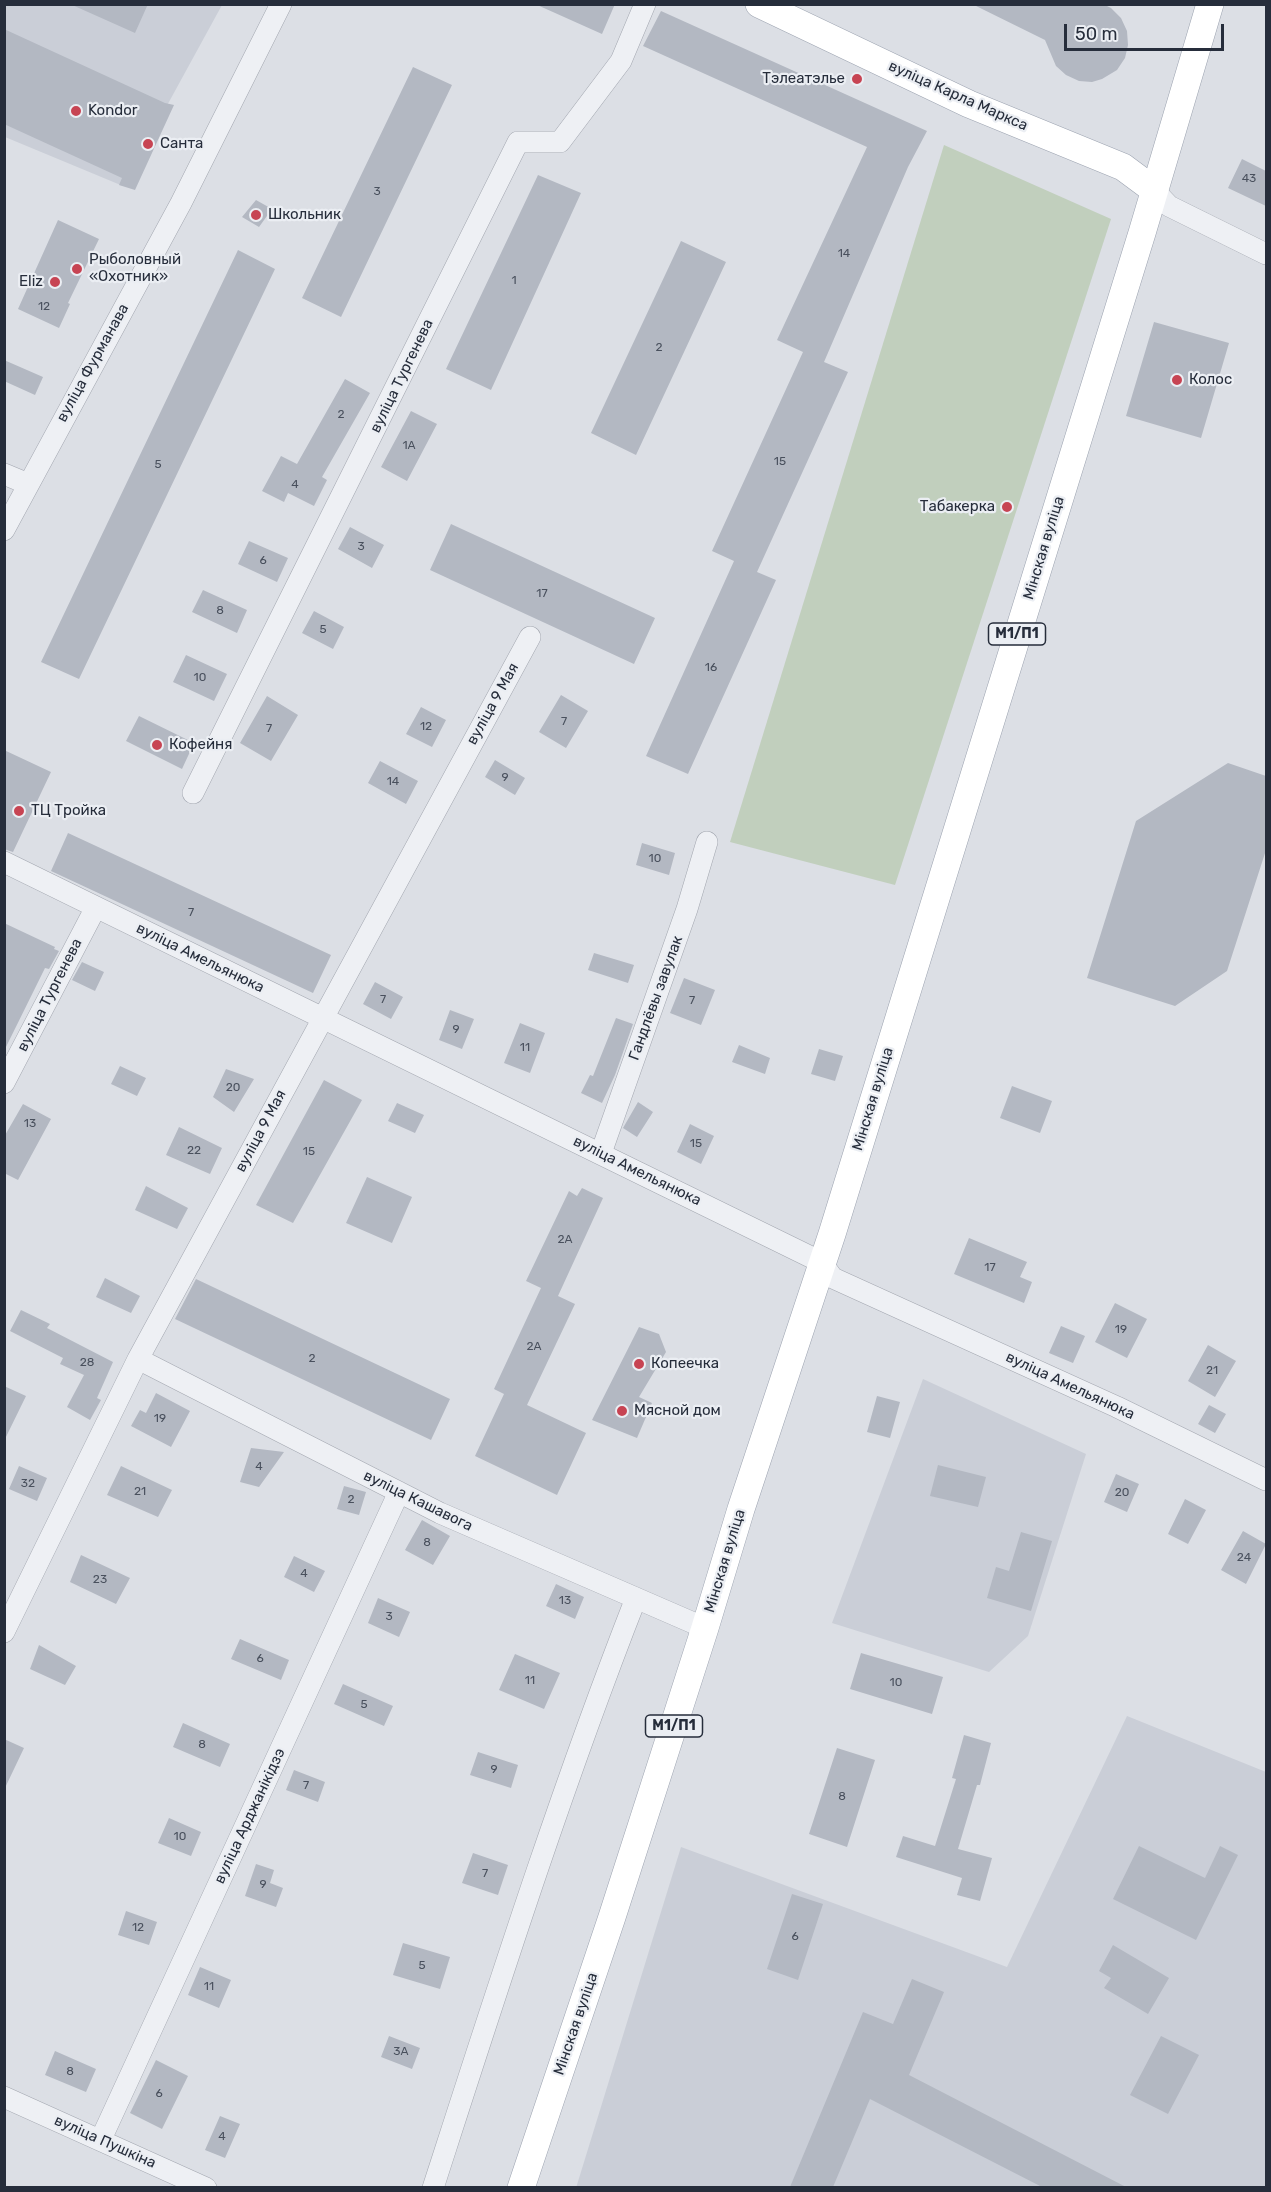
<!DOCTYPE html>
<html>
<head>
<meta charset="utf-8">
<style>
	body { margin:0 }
	#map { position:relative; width:1271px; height:2192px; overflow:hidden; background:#dcdfe5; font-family:Rubik,sans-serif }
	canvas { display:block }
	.frame { position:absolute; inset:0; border:6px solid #262d3b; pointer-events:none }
	.scale { position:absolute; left:1064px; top:24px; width:160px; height:27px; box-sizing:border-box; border:3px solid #262d3b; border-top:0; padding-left:8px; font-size:18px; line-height:21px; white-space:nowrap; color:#262d3b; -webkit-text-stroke:4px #ebeef3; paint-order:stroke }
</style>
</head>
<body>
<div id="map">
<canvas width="1271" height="2192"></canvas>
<div class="frame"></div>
<div class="scale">50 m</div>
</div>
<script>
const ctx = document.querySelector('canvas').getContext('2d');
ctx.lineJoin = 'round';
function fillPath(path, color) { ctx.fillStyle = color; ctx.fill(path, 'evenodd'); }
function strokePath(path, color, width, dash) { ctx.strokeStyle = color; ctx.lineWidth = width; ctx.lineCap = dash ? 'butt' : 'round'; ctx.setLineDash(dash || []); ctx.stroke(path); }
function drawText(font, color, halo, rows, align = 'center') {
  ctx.font = font + ' Rubik,sans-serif'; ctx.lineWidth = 4.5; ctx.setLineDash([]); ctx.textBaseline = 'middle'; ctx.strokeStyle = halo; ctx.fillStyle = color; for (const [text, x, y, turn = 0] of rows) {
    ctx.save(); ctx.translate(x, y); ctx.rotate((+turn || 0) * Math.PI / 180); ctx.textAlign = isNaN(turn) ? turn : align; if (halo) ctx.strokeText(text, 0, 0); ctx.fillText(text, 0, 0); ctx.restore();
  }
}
const built = new Path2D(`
	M4,5H222L123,186L5,137Z
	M923,1379L1086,1454L1028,1636L989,1672L832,1623Z
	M1127,1716L1266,1772V2187L576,2188L681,1847L1007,1967Z`);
const green = new Path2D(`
	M944,145L1111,219L895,885L730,842Z`);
const building = new Path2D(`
	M70,4H148L135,33Z
	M535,4H615L602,34Z
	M972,4H1103L1111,8L1121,18L1127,31L1128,45L1125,58L1117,70L1102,79L1092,82L1079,81L1066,75L1056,66L1045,40Z
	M661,11L927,131L908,167L824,362L848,372L757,572L776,580L688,774L646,756L734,561L712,551L803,352L777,340L867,147L643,46Z
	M4,29L165,103L174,105L135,190L119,185L122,178L4,124Z
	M413,67L452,85L341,317L302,298Z
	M1242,159L1266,171V206L1228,188Z
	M538,175L581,193L491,390L446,369Z
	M256,200L272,209L259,227L242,217Z
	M58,220L99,239L68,303L70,304L59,328L18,309Z
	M681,241L726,262L636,455L591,433Z
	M238,250L275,269L79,679L41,662Z
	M1154,322L1229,343L1201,438L1126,416Z
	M4,360L43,377L35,395L4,381Z
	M345,379L370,393L322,477L327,480L314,506L288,493L284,502L262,491L281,456L297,464Z
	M411,411L437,424L407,481L381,467Z
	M451,524L655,618L634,664L430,570Z
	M350,527L384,545L372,568L338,549Z
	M249,541L288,558L277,582L238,564Z
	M203,590L247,610L237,633L192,612Z
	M314,611L344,627L333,649L302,633Z
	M186,655L227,674L214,701L173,682Z
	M561,695L588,711L566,748L539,732Z
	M267,696L298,715L271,761L240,743Z
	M421,707L446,720L432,747L406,734Z
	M139,716L194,743L182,769L126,741Z
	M4,750L51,772L13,852L4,849Z
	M495,760L525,778L515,795L485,777Z
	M380,761L418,781L406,804L368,783Z
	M1228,763L1266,776V850L1227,971L1175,1006L1087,978L1136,821Z
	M68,833L331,955L313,993L51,871Z
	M642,843L675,853L669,875L636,865Z
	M4,923L55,947L54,949L59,951L49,969L45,968L4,1051Z
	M594,953L634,965L628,983L588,970Z
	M82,962L104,972L95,991L72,980Z
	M684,978L715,990L701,1025L670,1013Z
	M375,982L403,997L391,1019L363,1004Z
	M450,1010L474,1019L462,1049L439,1040Z
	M616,1018L633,1024L615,1075L602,1103L581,1093L590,1075L593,1076Z
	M520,1023L545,1033L530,1073L504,1063Z
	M739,1045L770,1058L765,1074L732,1062Z
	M819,1049L843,1056L835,1081L811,1074Z
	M120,1066L146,1078L137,1096L111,1084Z
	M226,1069L254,1079L234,1112L213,1097Z
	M324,1080L362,1100L293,1223L256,1205Z
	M1012,1086L1052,1101L1040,1133L1000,1118Z
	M638,1102L653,1112L637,1137L623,1128Z
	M397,1103L424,1115L415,1133L388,1121Z
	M23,1104L51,1119L18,1180L4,1173V1137Z
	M690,1124L714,1136L701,1164L677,1152Z
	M179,1127L222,1148L210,1174L166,1155Z
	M367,1177L412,1197L392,1243L346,1223Z
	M146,1186L188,1208L177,1229L135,1210Z
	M582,1188L603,1198L558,1296L575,1304L527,1405L586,1433L557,1495L475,1456L504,1394L494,1389L541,1288L526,1281L569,1191L577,1196Z
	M969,1238L1027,1262L1020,1277L1032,1282L1024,1303L954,1274Z
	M105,1278L140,1296L131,1313L96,1297Z
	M196,1279L450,1399L431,1440L175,1319Z
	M1115,1303L1147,1319L1127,1358L1095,1342Z
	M21,1310L50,1324L47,1328L113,1362L97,1398L101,1400L90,1420L67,1407L84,1375L60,1364L63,1358L10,1331Z
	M1061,1326L1085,1336L1073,1363L1049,1353Z
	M639,1327L659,1334L666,1352L639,1397L652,1403L637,1438L592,1420Z
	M1208,1345L1236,1361L1215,1397L1188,1381Z
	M4,1386L26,1396L4,1441Z
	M156,1393L190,1411L171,1447L131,1426L140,1410L146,1413Z
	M877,1396L900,1402L890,1438L867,1432Z
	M1209,1405L1226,1414L1215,1433L1198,1424Z
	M251,1448L284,1452L259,1487L240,1482Z
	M938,1465L986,1477L978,1507L930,1496Z
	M19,1466L47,1478L37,1501L9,1489Z
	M121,1466L172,1490L158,1517L107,1495Z
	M1116,1474L1139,1484L1127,1512L1104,1502Z
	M344,1486L366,1492L359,1515L337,1509Z
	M1185,1499L1206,1510L1188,1544L1168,1534Z
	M422,1520L450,1536L433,1565L405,1550Z
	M1243,1531L1266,1544L1246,1584L1221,1570Z
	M1021,1532L1052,1541L1031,1611L987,1598L996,1567L1009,1571Z
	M81,1555L130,1578L116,1604L70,1582Z
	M294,1556L325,1571L314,1592L284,1577Z
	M556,1584L584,1597L575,1619L546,1606Z
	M378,1598L410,1612L399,1637L368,1623Z
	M240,1639L289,1660L281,1680L231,1659Z
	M39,1645L76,1666L65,1685L30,1669Z
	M861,1653L943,1677L932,1714L850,1689Z
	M515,1654L560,1673L544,1709L499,1690Z
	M343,1684L393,1706L384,1726L334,1704Z
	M183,1723L230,1744L220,1767L173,1747Z
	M964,1735L991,1743L980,1785H977L958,1849L992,1858L980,1901L957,1895L962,1878L896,1857L903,1836L935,1846L956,1779L952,1778Z
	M4,1739L24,1748L4,1790Z
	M837,1748L875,1760L847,1847L809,1834Z
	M478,1752L518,1765L511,1788L470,1775Z
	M294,1770L325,1782L318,1802L286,1790Z
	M169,1818L201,1832L191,1856L158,1843Z
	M1139,1846L1205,1878L1220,1846L1238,1855L1196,1940L1113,1899Z
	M473,1853L508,1865L498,1895L462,1883Z
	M256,1864L274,1870L270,1883L283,1888L276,1907L245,1896Z
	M792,1894L823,1904L798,1980L767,1969Z
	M126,1911L157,1922L149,1945L118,1935Z
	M403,1943L450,1957L440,1989L393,1975Z
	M1113,1945L1169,1978L1148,2014L1104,1988L1111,1978L1099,1971Z
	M200,1967L231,1980L219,2008L188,1995Z
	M912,1979L944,1992L909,2075L1126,2187H1042L870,2099L833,2187H790L863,2012L893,2024Z
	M389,2036L420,2048L412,2069L381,2057Z
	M1161,2036L1199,2055L1168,2114L1130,2095Z
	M55,2051L96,2069L86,2092L45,2075Z
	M156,2060L188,2076L162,2129L130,2113Z
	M220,2116L240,2124L225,2158L205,2150Z`);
const minor = new Path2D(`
	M1154,190L1169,206L1266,254
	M4,474L28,484
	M4,530L181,203L281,4
	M193,793L518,142H560L621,61L645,4
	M4,862L821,1262L833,1278L1117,1407L1266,1480
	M4,1083L96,907
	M601,1153L687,909L707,842
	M138,1359L440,1513L705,1628
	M4,1632L138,1359L530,637
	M4,2097L206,2188
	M101,2139L399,1492
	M433,2188C497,1990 560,1792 636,1598`);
const major = new Path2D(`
	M759,4L969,104L1123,167L1154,190
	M521,2188L612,1917L705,1628L741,1509L832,1234L1142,233L1210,4`);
const markers = [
	[857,79,6,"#c74453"],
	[76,111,6,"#c74453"],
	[148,144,6,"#c74453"],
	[256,215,6,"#c74453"],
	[77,269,6,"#c74453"],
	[55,282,6,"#c74453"],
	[1177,380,6,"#c74453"],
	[1007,507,6,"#c74453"],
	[157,745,6,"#c74453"],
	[19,811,6,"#c74453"],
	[639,1364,6,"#c74453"],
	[622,1411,6,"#c74453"]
];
const numberNames = [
	["43",1249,179],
	["3",377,192],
	["14",844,254],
	["1",514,281],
	["12",44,307],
	["2",659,348],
	["2",341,415],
	["1А",409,446],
	["15",780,462],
	["5",158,465],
	["4",295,485],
	["3",361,547],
	["6",263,561],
	["17",542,594],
	["8",220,611],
	["5",323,630],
	["16",711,668],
	["10",200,678],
	["7",564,722],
	["12",426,727],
	["7",269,729],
	["9",505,778],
	["14",393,782],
	["10",655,859],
	["7",191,913],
	["7",383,1000],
	["7",692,1001],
	["9",456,1030],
	["11",525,1048],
	["20",233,1088],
	["13",30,1124],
	["15",696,1144],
	["22",194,1151],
	["15",309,1152],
	["2А",565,1240],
	["17",990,1268],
	["19",1121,1330],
	["2А",534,1347],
	["2",312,1359],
	["28",87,1363],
	["21",1212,1371],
	["19",160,1419],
	["4",259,1467],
	["32",28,1484],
	["21",140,1492],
	["20",1122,1493],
	["2",351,1500],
	["8",427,1543],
	["24",1244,1558],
	["4",304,1574],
	["23",100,1580],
	["13",565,1601],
	["3",389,1617],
	["6",260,1659],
	["11",530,1681],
	["10",896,1683],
	["5",364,1705],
	["8",202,1745],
	["9",494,1770],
	["7",306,1786],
	["8",842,1797],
	["10",180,1837],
	["7",485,1874],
	["9",263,1885],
	["12",138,1928],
	["6",795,1937],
	["5",422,1966],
	["11",209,1987],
	["3А",401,2052],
	["8",70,2072],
	["6",159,2094],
	["4",222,2137]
];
const shields = [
	[1017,634,57],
	[674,1726,57]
];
const shieldNames = [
	["М1/П1",1017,634],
	["М1/П1",674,1726]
];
const poiNames = [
	["Тэлеатэлье",845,79,"right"],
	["Kondor",88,111],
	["Санта",160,144],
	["Школьник",268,215],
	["Рыболовный",89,260],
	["«Охотник»",89,277],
	["Eliz",43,282,"right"],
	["Колос",1189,380],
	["Табакерка",995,507,"right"],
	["Кофейня",169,745],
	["ТЦ Тройка",31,811],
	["Копеечка",651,1364],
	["Мясной дом",634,1411]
];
const streetNames = [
	["вуліца Карла Маркса",958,96,24],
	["вуліца Фурманава",93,363,-61],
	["вуліца Тургенева",402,376,-64],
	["Мінская вуліца",1044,548,-73],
	["вуліца 9 Мая",493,704,-61],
	["вуліца Амельянюка",200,958,26],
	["вуліца Тургенева",50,995,-63],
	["Гандлёвы завулак",656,998,-70],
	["Мінская вуліца",873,1099,-73],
	["вуліца 9 Мая",261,1131,-62],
	["вуліца Амельянюка",637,1171,26],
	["вуліца Амельянюка",1070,1386,25],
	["вуліца Кашавога",418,1501,26],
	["Мінская вуліца",725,1561,-73],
	["вуліца Арджанікідзэ",250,1816,-65],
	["Мінская вуліца",576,2024,-71],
	["вуліца Пушкіна",105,2142,24]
];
fillPath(built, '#caced7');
fillPath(green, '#c1cfbd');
fillPath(building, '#b3b8c2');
strokePath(minor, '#a2a6af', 22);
strokePath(major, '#9ca3b0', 28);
strokePath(minor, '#eef0f4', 21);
strokePath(major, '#fff', 27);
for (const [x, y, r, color] of markers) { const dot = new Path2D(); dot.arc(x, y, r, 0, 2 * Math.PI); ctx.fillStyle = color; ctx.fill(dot); strokePath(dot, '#ebeef3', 2); }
drawText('12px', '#49505d', null, numberNames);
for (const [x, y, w] of shields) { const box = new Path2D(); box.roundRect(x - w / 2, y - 11, w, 22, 4.5); ctx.fillStyle = '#ebeef3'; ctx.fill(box); strokePath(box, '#262d3b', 1.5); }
drawText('bold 14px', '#262d3b', null, shieldNames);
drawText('15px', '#262d3b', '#ebeef3', poiNames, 'left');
drawText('15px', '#262d3b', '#ebeef3', streetNames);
</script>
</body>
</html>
